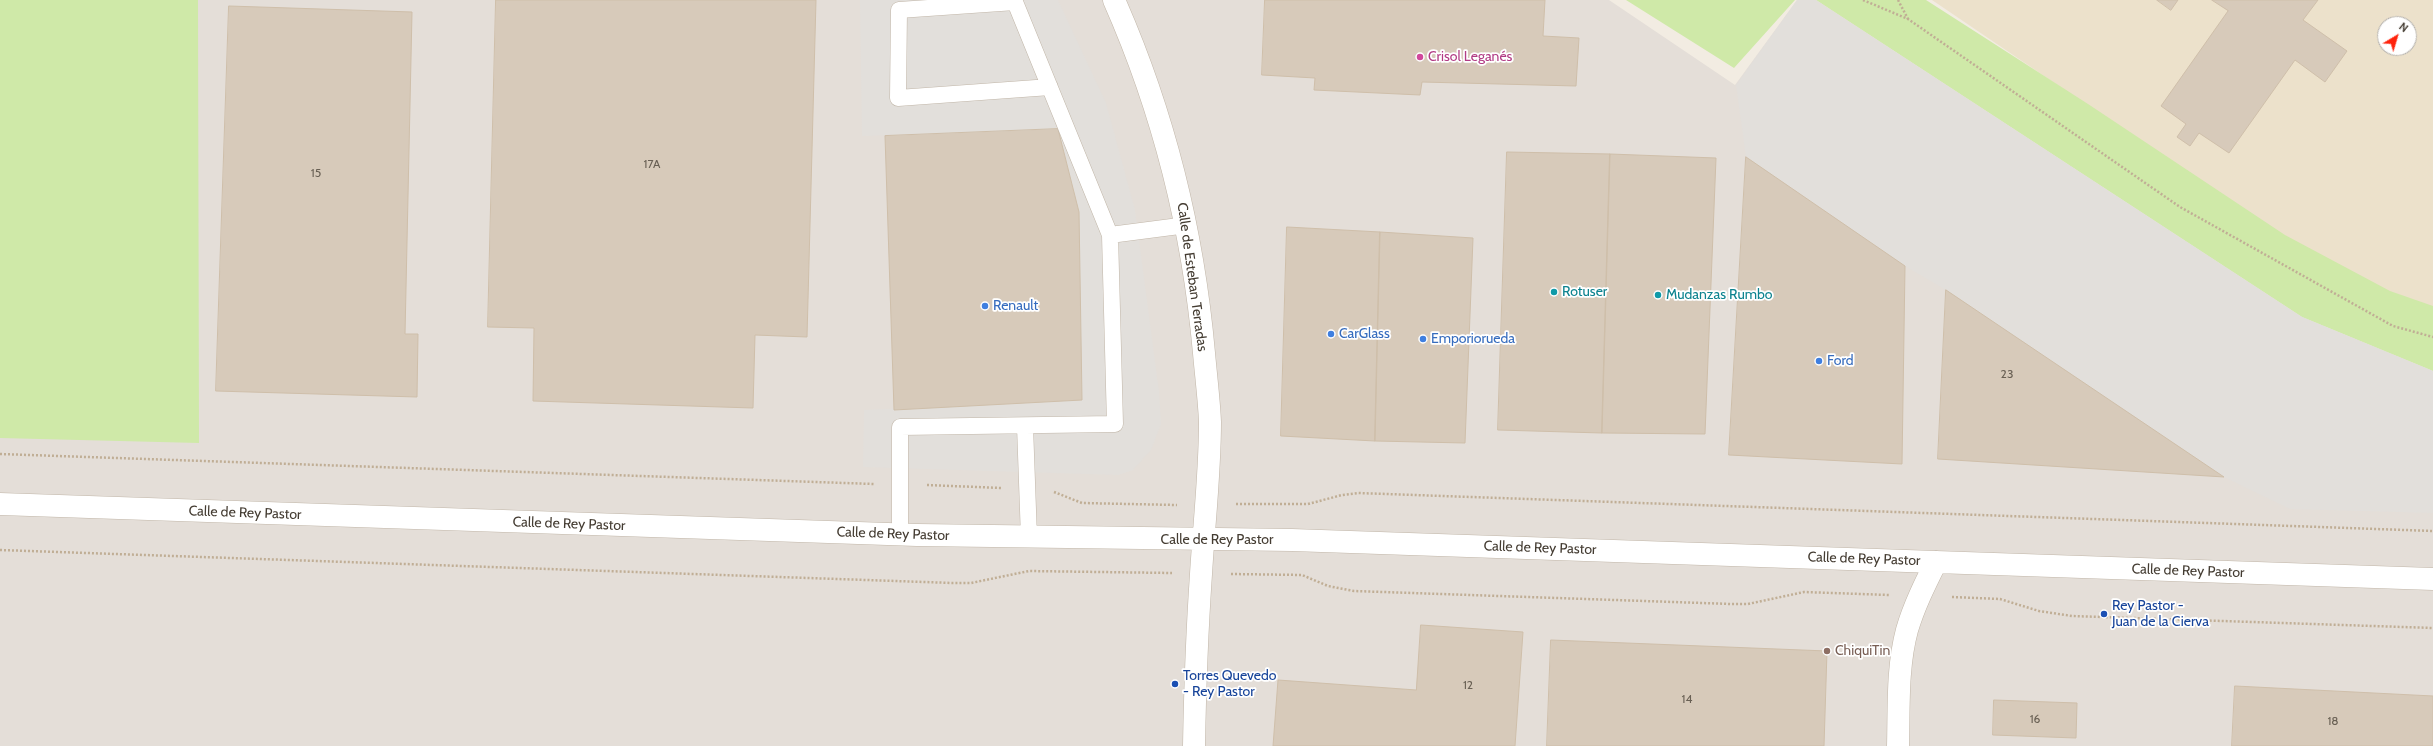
<!DOCTYPE html>
<html>
<head>
<meta charset="utf-8">
<style>
	body { margin:0 }
	#map { position:relative; width:2433px; height:746px; overflow:hidden; background:#f2ece2; font-family:Cabin,sans-serif }
	canvas { display:block }
	.north { position:absolute; left:2377px; top:16px; width:40px; height:40px; box-sizing:border-box; background:#fff; border:1px solid #b4b1ad; border-radius:50%; rotate:38deg; font-size:11px; font-weight:700; line-height:16px; text-align:center; color:#443c32 }
	.north::after { content:''; display:block; margin:auto; width:14px; height:18px; background:#ff230c; clip-path:polygon(50% 0,100% 100%,50% 72%,0 100%) }
</style>
</head>
<body>
<div id="map">
<canvas width="2433" height="746"></canvas>
<div class="north">N</div>
</div>
<script>
const ctx = document.querySelector('canvas').getContext('2d');
ctx.lineJoin = 'round';
function fillPath(path, color) { ctx.fillStyle = color; ctx.fill(path, 'evenodd'); }
function strokePath(path, color, width, dash) { ctx.strokeStyle = color; ctx.lineWidth = width; ctx.lineCap = dash ? 'butt' : 'round'; ctx.setLineDash(dash || []); ctx.stroke(path); }
function drawText(font, color, halo, rows, align = 'center') {
  ctx.font = font + ' Cabin,sans-serif'; ctx.lineWidth = 3.5; ctx.setLineDash([]); ctx.textBaseline = 'middle'; ctx.strokeStyle = halo; ctx.fillStyle = color; for (const [text, x, y, turn = 0] of rows) {
    ctx.save(); ctx.translate(x, y); ctx.rotate((+turn || 0) * Math.PI / 180); ctx.textAlign = isNaN(turn) ? turn : align; if (halo) ctx.strokeText(text, 0, 0); ctx.fillText(text, 0, 0); ctx.restore();
  }
}
const industrial = new Path2D(`
	M0,0H1609L1735,85L1797,0H1816L2302,317L2433,371V746H0Z`);
const education = new Path2D(`
	M1932,0H2433V309L2390,293L2258,221ZM2385,24H2409V48H2385Z`);
const green = new Path2D(`
	M0,0H198L199,443L0,438Z
	M1626,0H1795L1734,68Z
	M1816,0H1926L2088,104L2285,235L2390,291L2433,306V371L2302,317Z`);
const parking = new Path2D(`
	M860,0H1058L1106,103L1135,210L1159,392L1161,424L1151,450L1133,470L1118,475L863,467L864,410L1082,400L1058,130L862,136Z
	M1797,0H1816L2302,317L2433,371V513L2290,509L2224,477L1946,290L1905,266L1746,157L1736,85Z`);
const building = new Path2D(`
	M496,0H816L807,337L755,335L753,408L533,401L534,328L488,327Z
	M1265,0H1545L1543,36L1579,38L1576,86L1422,82L1420,95L1314,90L1315,78L1262,75Z
	M2157,0H2178L2171,10Z
	M2212,0H2318L2303,20L2347,51L2325,82L2295,60L2229,153L2199,133L2190,146L2177,137L2186,124L2161,106L2228,11Z
	M229,6L412,12L405,334H418L417,397L216,391Z
	M1058,129L1079,212L1082,400L894,410L885,136Z
	M1507,152L1610,154L1602,433L1498,430Z
	M1610,154L1716,158L1705,434L1602,433Z
	M1746,157L1905,266L1902,464L1729,455Z
	M1287,227L1380,232L1375,441L1281,436Z
	M1380,232L1473,238L1465,443L1375,441Z
	M1946,290L2224,477L1938,459Z
	M1421,625L1523,632L1515,746H1273L1278,680L1416,690Z
	M1551,640L1827,651L1824,746H1547Z
	M2235,686L2433,696V746H2232Z
	M1994,700L2077,703L2076,738L1993,735Z`);
const path = new Path2D(`
	M1863,0L1908,19L2180,207L2393,326L2433,337
	M1898,0L1908,19
	M0,454L874,484
	M927,485L1001,488
	M1054,492L1082,503L1177,505
	M1236,504H1308L1342,495L1358,493L2433,531
	M0,550L953,583H971L1029,571L1172,573
	M1231,574L1302,575L1328,586L1354,591L1731,604H1748L1804,592L1889,595
	M1952,597L2000,599L2039,611L2072,616L2433,628`);
const service = new Path2D(`
	M1110,235L1187,225
	M1025,426L1029,538
	M900,535V427L1115,424L1110,235L1015,2L899,10L898,98L1050,87`);
const minor = new Path2D(`
	M1114,0C1164,113 1193,230 1204,353C1206,376 1209,399 1210,422C1210,473 1204,524 1201,574C1197,632 1195,689 1194,746
	M0,504L917,535L1292,540L2433,579
	M1898,746C1899,708 1897,667 1907,630C1914,606 1925,584 1936,562`);
const markers = [
	[1420,57,4,"#d1479c"],
	[1554,292,4,"#0f9aa8"],
	[1658,295,4,"#0f9aa8"],
	[985,306,4,"#3f7fe0"],
	[1331,334,4,"#3f7fe0"],
	[1423,339,4,"#3f7fe0"],
	[1819,361,4,"#3f7fe0"],
	[2104,614,4,"#1a4fb4"],
	[1827,651,4,"#8d6e63"],
	[1175,684,4,"#1a4fb4"]
];
const numberNames = [
	["17A",652,164],
	["15",316,173],
	["23",2007,374],
	["12",1468,685],
	["14",1687,699],
	["16",2035,719],
	["18",2333,721]
];
const hotelNames = [
	["Crisol Leganés",1428,57]
];
const streetNames = [
	["Calle de Esteban Terradas",1192,277,82],
	["Calle de Rey Pastor",245,513,2],
	["Calle de Rey Pastor",569,524,2],
	["Calle de Rey Pastor",893,534,2],
	["Calle de Rey Pastor",1217,540],
	["Calle de Rey Pastor",1540,548,2],
	["Calle de Rey Pastor",1864,559,2],
	["Calle de Rey Pastor",2188,571,2]
];
const cultureNames = [
	["Rotuser",1562,292],
	["Mudanzas Rumbo",1666,295]
];
const shopNames = [
	["Renault",993,306],
	["CarGlass",1339,334],
	["Emporiorueda",1431,339],
	["Ford",1827,361]
];
const transitNames = [
	["Rey Pastor -",2112,606],
	["Juan de la Cierva",2112,622],
	["Torres Quevedo",1183,676],
	["- Rey Pastor",1183,692]
];
const educationNames = [
	["ChiquiTin",1835,651]
];
fillPath(industrial, '#e4ded8');
fillPath(education, '#ece1cb');
fillPath(green, '#cfe9a8');
fillPath(parking, '#e2dfdb');
fillPath(building, '#d7caba');
strokePath(building, '#cfbfaa', 1);
strokePath(service, '#c1b6a8', 17);
strokePath(minor, '#c1b6a8', 23);
strokePath(path, '#c0ae95', 2.5, [2, 2]);
strokePath(service, '#fff', 16);
strokePath(minor, '#fff', 22);
for (const [x, y, r, color] of markers) { const dot = new Path2D(); dot.arc(x, y, r, 0, 2 * Math.PI); ctx.fillStyle = color; ctx.fill(dot); strokePath(dot, '#fff', 1.5); }
drawText('12px', '#696054', null, numberNames);
drawText('14px', '#b23c85', '#fff', hotelNames, 'left');
drawText('14px', '#443c32', '#fff', streetNames);
drawText('14px', '#0d838f', '#fff', cultureNames, 'left');
drawText('14px', '#366cbe', '#fff', shopNames, 'left');
drawText('14px', '#164399', '#fff', transitNames, 'left');
drawText('14px', '#785e54', '#fff', educationNames, 'left');
</script>
</body>
</html>
